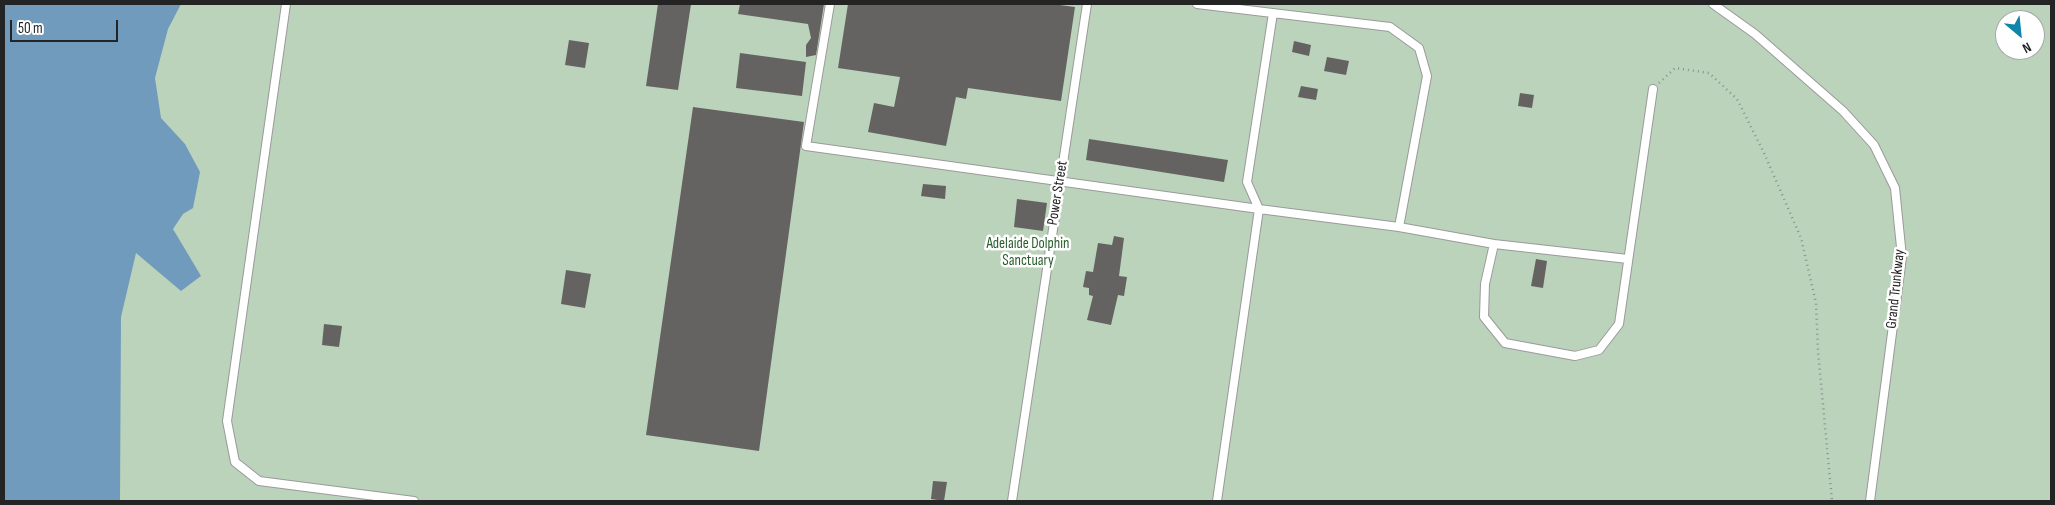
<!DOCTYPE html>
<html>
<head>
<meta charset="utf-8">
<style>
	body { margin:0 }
	#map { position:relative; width:2055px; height:505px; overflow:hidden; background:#dedee1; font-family:"Sofia Sans Condensed",sans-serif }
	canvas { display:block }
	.frame { position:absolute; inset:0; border:5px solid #242425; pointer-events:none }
	.north { position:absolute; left:1995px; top:10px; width:50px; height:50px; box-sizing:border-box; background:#fff; border:1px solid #a7a7a8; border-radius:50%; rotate:152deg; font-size:14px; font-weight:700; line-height:20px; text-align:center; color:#242425 }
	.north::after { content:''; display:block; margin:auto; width:18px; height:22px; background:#0e85aa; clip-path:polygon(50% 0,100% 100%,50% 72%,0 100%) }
	.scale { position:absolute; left:10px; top:20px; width:108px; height:22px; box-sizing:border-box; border:2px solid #242425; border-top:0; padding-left:6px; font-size:15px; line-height:18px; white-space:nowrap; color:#242425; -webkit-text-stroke:4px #fff; paint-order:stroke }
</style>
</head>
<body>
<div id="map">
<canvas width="2055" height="505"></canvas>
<div class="frame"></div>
<div class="north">N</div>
<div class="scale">50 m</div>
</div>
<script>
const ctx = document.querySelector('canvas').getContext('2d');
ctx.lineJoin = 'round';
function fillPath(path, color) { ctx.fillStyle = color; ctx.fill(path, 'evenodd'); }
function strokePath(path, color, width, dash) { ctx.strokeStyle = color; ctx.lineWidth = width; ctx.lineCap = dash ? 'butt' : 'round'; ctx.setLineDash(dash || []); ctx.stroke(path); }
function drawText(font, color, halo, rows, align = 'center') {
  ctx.font = font + ' "Sofia Sans Condensed",sans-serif'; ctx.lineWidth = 5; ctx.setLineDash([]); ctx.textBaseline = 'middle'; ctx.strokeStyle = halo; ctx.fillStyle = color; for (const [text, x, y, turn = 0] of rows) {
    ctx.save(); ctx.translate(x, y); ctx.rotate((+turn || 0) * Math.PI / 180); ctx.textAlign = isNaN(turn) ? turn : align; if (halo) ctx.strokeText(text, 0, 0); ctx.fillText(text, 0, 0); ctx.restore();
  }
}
const green = new Path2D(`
	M4,4H2051V501H4ZM2005,20H2035V50H2005Z`);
const water = new Path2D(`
	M4,4H181L168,29L155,78L161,118L185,144L200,172L193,208L183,214L173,229L201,276L181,291L136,253L121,317L120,501H4Z`);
const building = new Path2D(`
	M658,4H691L678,90L646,86Z
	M740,4H824L816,55L806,57V45L811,38L808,24L738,14Z
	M848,4H1052L1075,7L1061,101L968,88L966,99L956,97L946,146L868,132L874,103L894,107L900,77L838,68Z
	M569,40L589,43L585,68L565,65Z
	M1294,41L1311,45L1309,56L1292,52Z
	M740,53L806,62L802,96L736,88Z
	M1327,57L1349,61L1346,75L1324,71Z
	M1301,86L1318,89L1316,100L1298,97Z
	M1520,93L1534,95L1532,108L1518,106Z
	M693,107L804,122L759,451L646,435Z
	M1089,139L1228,160L1224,182L1086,160Z
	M923,184L946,186L945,199L921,196Z
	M1017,199L1047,203L1043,231L1014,227Z
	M1114,236L1124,238L1119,276L1127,277L1124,296L1118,295L1111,325L1087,320L1093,296L1089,295V288L1083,287L1086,271L1093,272L1098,243L1112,245Z
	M1536,259L1547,261L1543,288L1531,286Z
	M566,270L591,274L585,308L561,304Z
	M324,324L342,326L339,347L322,345Z
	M933,481L947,482L944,501L931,499Z`);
const path = new Path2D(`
	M1659,83L1675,68L1709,73L1737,99L1764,153L1801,238L1816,303L1818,351L1832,501`);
const service = new Path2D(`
	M286,4L227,421L235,462L259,481L414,501
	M830,4L806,146L1259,209L1247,182L1273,13
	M1197,4L1390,27L1419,48L1427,76L1399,227
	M1713,4L1755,34L1843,111L1874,145L1895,188L1902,257L1870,501
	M1628,259L1494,244L1485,284L1484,317L1505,343L1575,356L1599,350L1619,324L1653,89
	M1012,501L1087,4
	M1217,501L1259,209L1399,227L1494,244`);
const streetNames = [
	["Power Street",1058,193,-81],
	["Grand Trunkway",1896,289,-84]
];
const parkNames = [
	["Adelaide Dolphin",1028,244],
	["Sanctuary",1028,261]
];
fillPath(green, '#bbd3ba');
fillPath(water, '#719bbc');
fillPath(building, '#656362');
strokePath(service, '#9a9a9c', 10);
strokePath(path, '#8e8e90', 2.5, [1, 4]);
strokePath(service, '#fff', 8);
drawText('15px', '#242425', '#fff', streetNames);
drawText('15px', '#295d2b', '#fff', parkNames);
</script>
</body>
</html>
